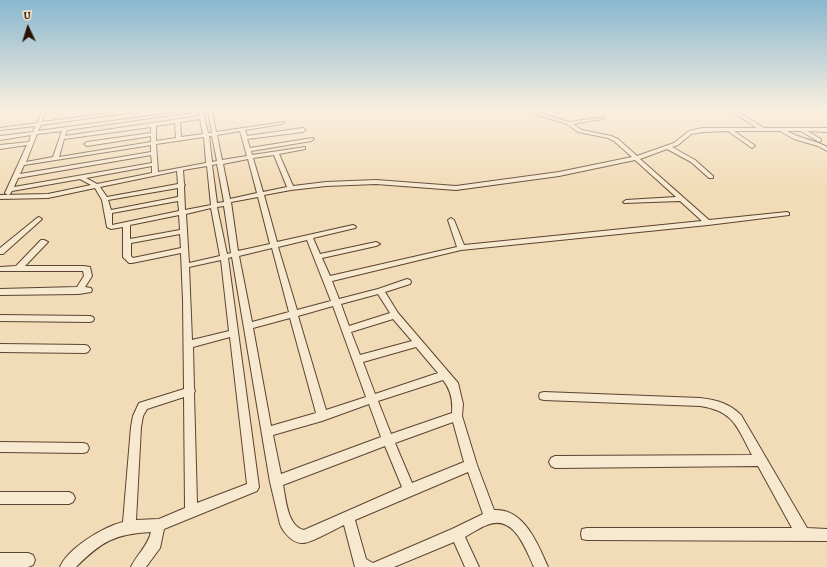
<!DOCTYPE html>
<html>
<head>
<meta charset="utf-8">
<style>
	body { margin:0 }
	#map { position:relative; width:827px; height:567px; overflow:hidden; background:#f2dbb7; font-family:Alegreya,serif }
	canvas { display:block }
	.north { position:absolute; left:8px; top:8px; width:40px; height:40px; -webkit-text-stroke:3px #f7e8d0; paint-order:stroke; rotate:356deg; font-size:11px; font-weight:700; line-height:16px; text-align:center; color:#291204 }
	.north::after { content:''; display:block; margin:auto; width:14px; height:18px; background:#291204; clip-path:polygon(50% 0,100% 100%,50% 72%,0 100%) }
</style>
</head>
<body>
<div id="map">
<canvas width="827" height="567"></canvas>
<div class="north">U</div>
</div>
<script>
const ctx = document.querySelector('canvas').getContext('2d');
ctx.lineJoin = 'round';
function strokePath(path, color, width, dash) { ctx.strokeStyle = color; ctx.lineWidth = width; ctx.lineCap = dash ? 'butt' : 'round'; ctx.setLineDash(dash || []); ctx.stroke(path); }
function fillPath(path, color) { ctx.fillStyle = color; ctx.fill(path, 'evenodd'); }
const minor = new Path2D(`
	M42,111H46L42,122L125,111H134L132,112L41,125L38,131L186,111H195L193,112L67,130L65,136L200,116L199,111H203L208,133H212L208,111H212L216,132L284,122V123L282,124L245,130L247,136L303,128L306,130L303,132L247,139L250,148L313,138L314,139L311,141L251,151L252,155L305,147V149L279,154L293,186L326,182L376,180L456,186L559,172L632,157L614,141L608,138L578,132L567,124L528,112V111H533L569,122L604,117V118L602,119L573,124L582,130L611,136L618,139L637,156L674,143L689,131L703,128H757L731,111H736L764,128H827V132L807,131L821,139V141L819,142L801,131H787C801,139 815,140 827,147V151L818,146L794,139L780,131H734L754,145L755,146L752,148L728,131L703,132L691,134L678,145L672,147L695,160L713,176V178H709L691,162L667,149L640,159L709,220L787,212L789,213V215L708,225L461,250L332,281L339,299L378,289L407,279L410,280L411,282L410,284L385,292L398,313L458,383L463,404L462,416L477,465L494,510C524,508 538,544 548,567H534C525,548 514,514 487,525C479,528 472,533 465,537L479,567H465L454,542L394,567H355L344,525C335,529 311,543 303,543C293,544 283,532 280,524L270,482L232,257L228,258L259,487L257,491L164,529L160,548L146,567H131C137,554 148,546 151,532C115,534 102,541 76,567H60C68,548 103,527 123,522L131,427L133,416L139,403L184,389L183,300L181,253L132,263H129L123,257V227L111,229L107,227L102,200L95,188L48,198L0,199V195L48,194L91,185L80,179L12,191L10,194L8,195L5,193L27,145L0,149V145L29,142L31,135L0,140V136L33,132L35,126L0,130V128L37,123ZM200,119L203,134L181,137L180,122ZM175,123L176,138L156,141V126ZM151,127V133L87,142L84,144L87,146L151,136V142L59,157L64,139ZM62,131L53,157L26,162L37,134ZM240,131L247,156L222,160L217,135ZM209,136H212L217,161L212,162ZM204,137L206,163L158,172L156,144ZM151,145V152L20,174L24,165ZM151,155L152,163L14,187L18,178ZM274,155L287,187L263,192L253,158ZM248,159L257,193L230,199L223,164ZM635,160L676,197L626,200L623,202L624,203L680,201L702,221L464,245L454,220L451,218L448,220L457,247L330,276L322,258L376,246L380,244L376,242L320,254L313,238L355,228L356,227L355,226L353,225L277,242L264,195L291,190L326,186L376,184L456,190L559,176ZM217,164L224,202L217,203L212,165ZM152,166V173L97,184L86,178ZM207,166L211,205L185,210L184,186L185,185L184,184L183,170ZM177,171L178,184L107,197L100,187ZM178,188V197L111,210L108,200ZM258,197L270,244L238,251L231,202ZM178,201L179,211L112,225V213ZM224,206L231,253L227,254L217,207ZM211,208L220,256L189,263L186,214ZM179,215L180,230L130,239V225ZM180,234L181,248L133,258L131,256V243ZM307,240L331,301L297,310L278,247ZM272,248L289,312L252,322L239,256ZM221,260L229,331L192,340L189,267ZM378,294L390,313L349,326L341,304ZM333,306L366,397L326,410L298,316ZM290,318L316,413L271,426L253,328ZM393,319L412,341L360,355L351,332ZM230,337L247,484L197,503L194,393L195,391L194,388L193,347ZM416,347L438,373L375,394L363,362ZM443,380C451,390 453,400 452,413L391,434L378,401ZM184,397L185,508L159,519L136,520L141,427L143,416L147,409ZM369,404L381,437L281,474L273,435L322,421ZM453,422L464,462L412,483L395,443ZM385,446L402,487L304,530C287,526 286,499 283,485ZM468,472L483,514L452,529L373,563L366,559L355,520Z
	M39,217L42,219L41,220L3,254H0V248L37,218Z
	M41,240H44L48,242L25,266H83L90,267L92,276L85,287L91,288L92,290L91,292L79,294L0,295V289L77,287L84,276L83,271H0V267L16,266Z
	M0,315L90,316L93,317L94,319L93,321L90,322L0,321Z
	M0,344L85,345L88,346L90,349L88,352L85,353L0,352Z
	M544,392L700,398C716,400 729,403 741,415L807,528L827,529V541L587,540L582,539L581,534L582,529L587,528H792L758,466L555,468L551,466L549,462L551,458L555,456L752,455C737,427 734,411 700,406L544,400L540,399L539,396L540,393Z
	M0,442L83,443L87,444L89,448L87,452L83,453L0,452Z
	M0,492H69L73,494L75,498L73,502L69,504H0Z
	M0,553H28L33,555L35,560L33,565L28,567H0Z`);
strokePath(minor, '#5b4431', 2);
fillPath(minor, '#f7e8d0');
const sky = ctx.createLinearGradient(0, 0, 0, 190);
sky.addColorStop(0, '#89b7cf');
sky.addColorStop(0.58, '#f9efdf');
sky.addColorStop(1, '#f9efdf00');
ctx.fillStyle = sky;
ctx.fillRect(0, 0, 827, 190);
</script>
</body>
</html>
